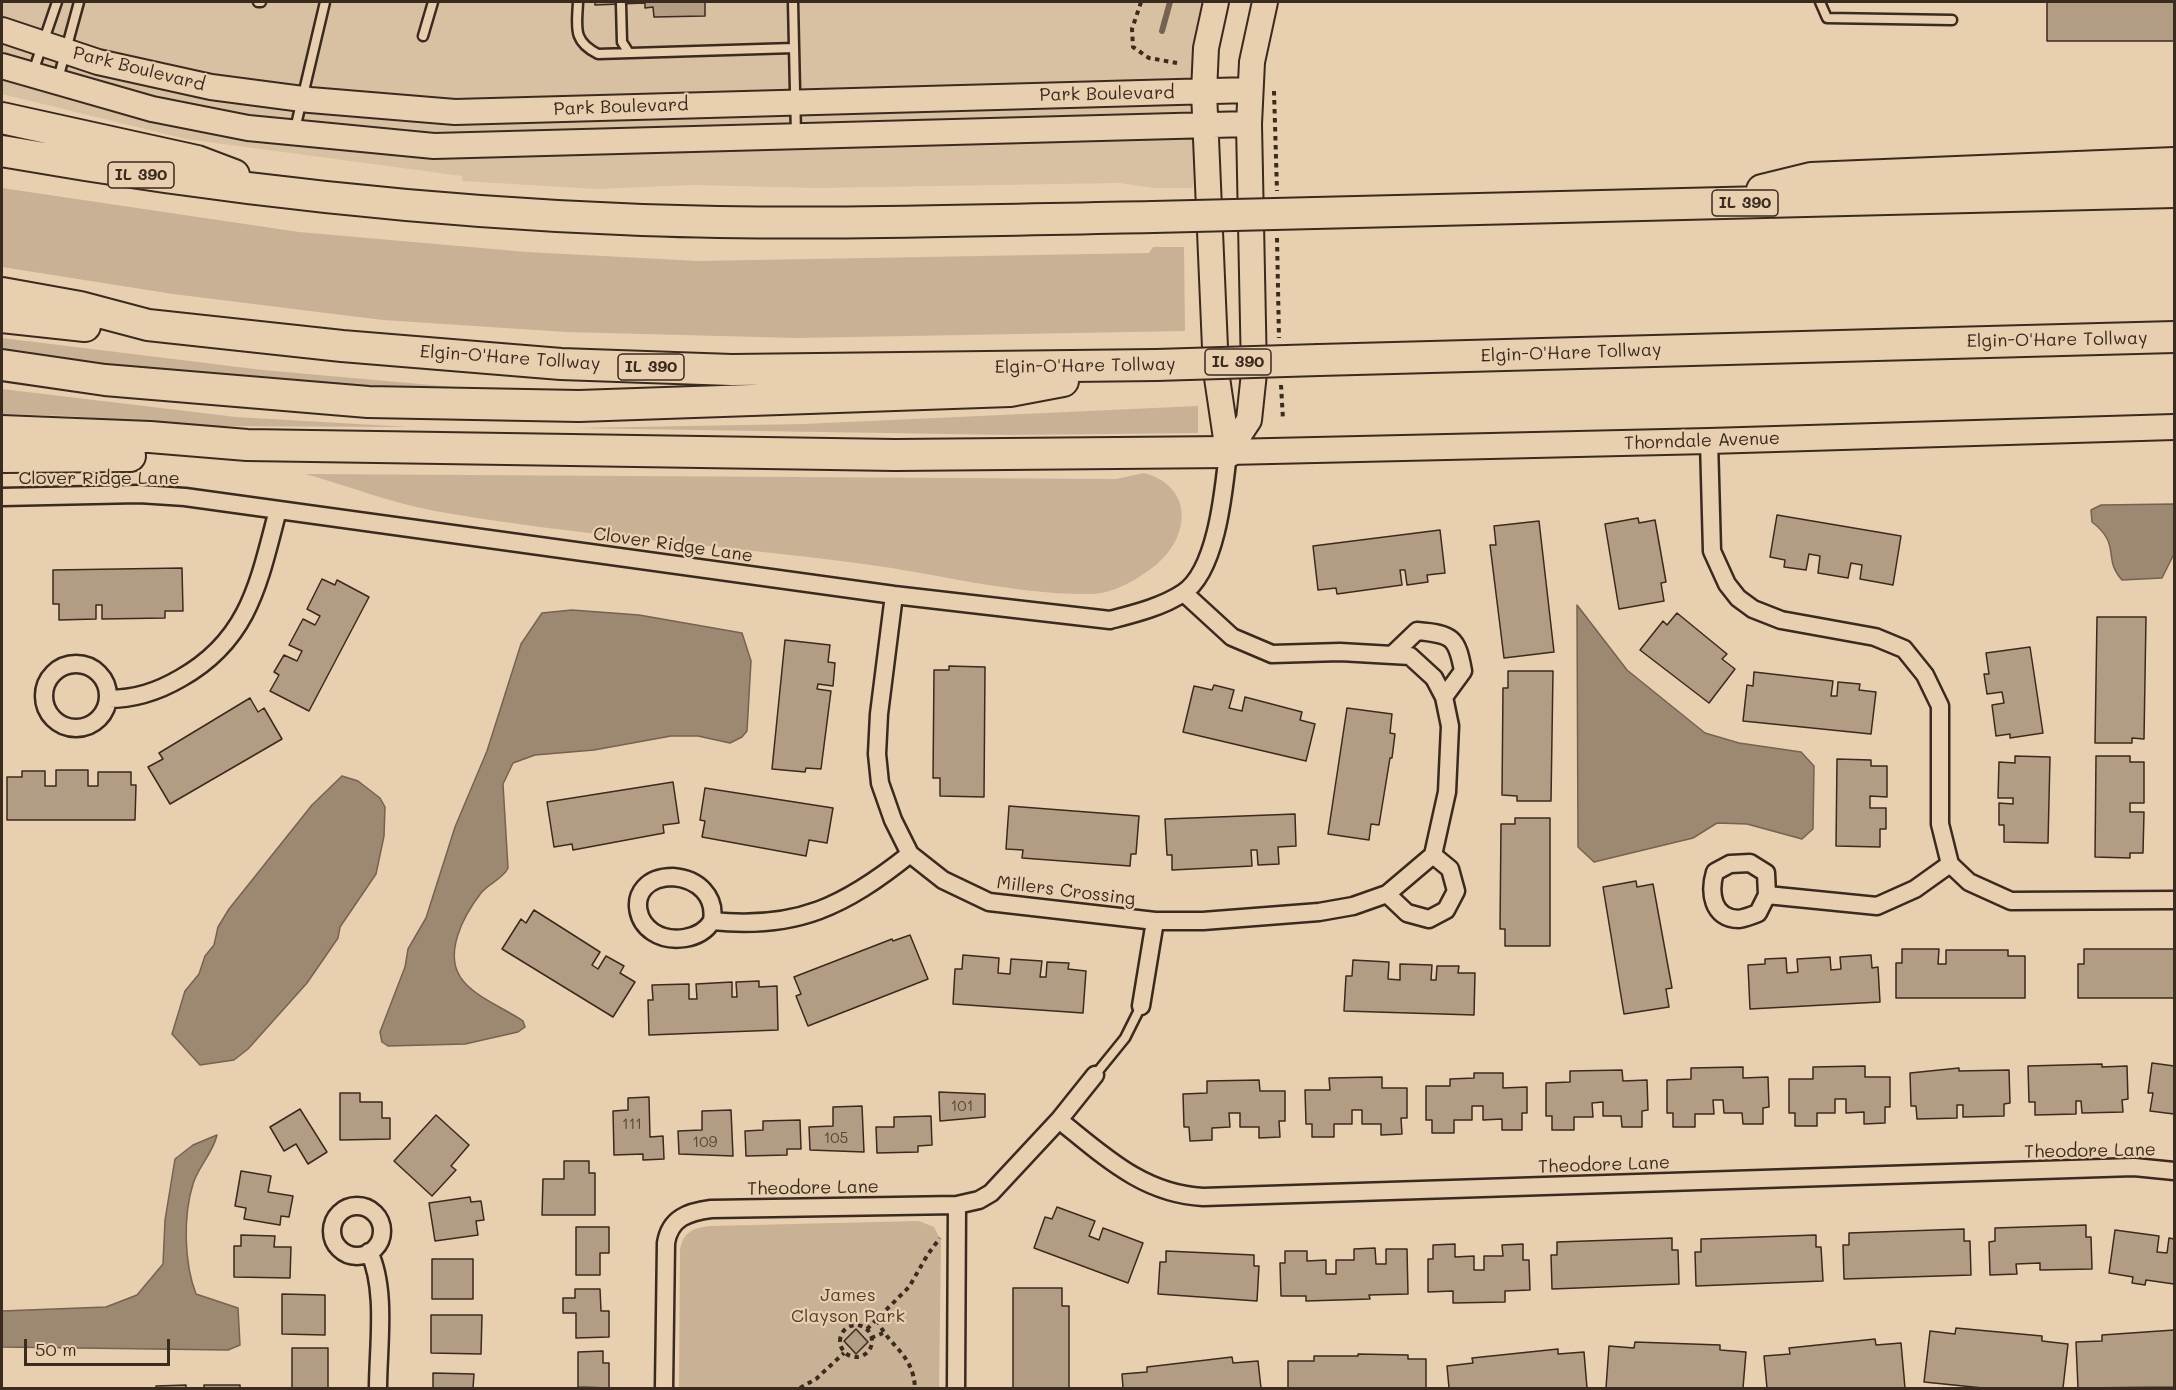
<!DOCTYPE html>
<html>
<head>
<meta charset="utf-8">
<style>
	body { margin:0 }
	#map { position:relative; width:2176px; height:1390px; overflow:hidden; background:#e8cfb0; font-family:Mali,sans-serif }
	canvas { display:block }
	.frame { position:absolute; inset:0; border:3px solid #3b2a1e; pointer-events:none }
	.scale { position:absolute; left:24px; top:1339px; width:146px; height:27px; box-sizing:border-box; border:3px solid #3b2a1e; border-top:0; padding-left:8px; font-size:18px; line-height:21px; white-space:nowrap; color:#3b2a1e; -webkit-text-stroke:4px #e8cfb0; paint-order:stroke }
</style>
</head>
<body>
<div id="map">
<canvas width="2176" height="1390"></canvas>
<div class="frame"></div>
<div class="scale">50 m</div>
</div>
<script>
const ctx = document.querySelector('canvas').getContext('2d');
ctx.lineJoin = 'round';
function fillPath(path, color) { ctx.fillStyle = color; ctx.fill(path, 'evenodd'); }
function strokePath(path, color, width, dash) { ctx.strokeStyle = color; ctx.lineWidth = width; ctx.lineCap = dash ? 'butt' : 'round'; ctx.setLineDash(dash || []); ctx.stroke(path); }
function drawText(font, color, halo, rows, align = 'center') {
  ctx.font = font + ' Mali,sans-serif'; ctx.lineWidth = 4.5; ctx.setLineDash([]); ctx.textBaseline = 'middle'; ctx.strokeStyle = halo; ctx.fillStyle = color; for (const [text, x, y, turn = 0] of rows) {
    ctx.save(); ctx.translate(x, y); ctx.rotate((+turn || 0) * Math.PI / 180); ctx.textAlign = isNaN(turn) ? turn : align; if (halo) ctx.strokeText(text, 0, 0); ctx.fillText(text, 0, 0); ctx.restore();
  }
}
const built = new Path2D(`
	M2,2H1207L1193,188H1153L1120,183L817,188L693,185L596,189L462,181V176L186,139L2,94Z`);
const green = new Path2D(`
	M2,188L299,232L527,252L698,261L1149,253L1153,247H1184L1185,331L797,338L566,332L383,320L173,294L2,267Z
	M2,338L263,370L476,389L380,393L65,359L2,350Z
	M2,389L236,417L409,427L183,426L70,416L2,414Z
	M1198,406V433L1010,435L572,428L804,424Z
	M1144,473C1193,486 1191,535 1157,564C1140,578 1114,594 1091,594C1015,595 939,574 864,564C721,545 577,536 435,511C391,503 348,486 306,474L1116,479Z
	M919,1221L934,1227L941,1241L939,1388H679L680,1250C683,1232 693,1228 710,1226Z`);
const water = new Path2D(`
	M2174,504V554L2162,578L2122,580C2102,558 2122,545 2092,522L2091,510L2101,505Z
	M1577,605L1627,670L1705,733L1739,743L1801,752L1814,766L1813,829L1802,839L1747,824L1717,823L1693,838L1594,862L1578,847Z
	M572,610L639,615L742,633L751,661L747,731L742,737L730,743L698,736H671L594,750L535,755L513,763L503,784L508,868C503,879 489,883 481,893C464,915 441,956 464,982C479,999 504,1008 523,1021L525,1027L518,1032L465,1044L388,1046L382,1042L380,1032L405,967L408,949L426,918L455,827L487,751L521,644L542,613Z
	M342,776L358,781L380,798L385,807L384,836L376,874L340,927L338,938L307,983L248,1049L234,1060L200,1065L172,1034L185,991L199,974L205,956L214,945L218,927L229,909L312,805Z
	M217,1135C213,1153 198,1167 193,1184C183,1216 184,1263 196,1294L238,1308L240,1345L228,1350L2,1347V1311L106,1307L137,1295L163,1264L165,1220L175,1159L193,1145Z`);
const stream = new Path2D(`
	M1162,31L1170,2`);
const building = new Path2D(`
	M595,2H705V16L654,17L653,7L645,8V3L595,5Z
	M2047,2H2174V41H2047Z
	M1777,515L1901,536L1893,585L1860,579L1862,565L1851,563L1848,578L1818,573L1820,556L1809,554L1806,570L1784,567L1785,560L1770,557Z
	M1638,518L1639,523L1655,520L1666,582L1661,583L1664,601L1619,609L1605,524Z
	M1539,521L1554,652L1504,658L1490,545H1496L1494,526Z
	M1440,530L1445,573L1427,575L1428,582L1407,585L1405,570H1400L1402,585L1337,594L1336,588L1318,590L1313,546Z
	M182,568L183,611H165V618L102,619V605H96V619L59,620V604H53V570Z
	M322,579L335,585L337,580L369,597L309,711L270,691L279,675L274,672L284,655L297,661L302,651L289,645L303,619L315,625L320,616L307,609Z
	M1677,613L1727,654L1722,659L1735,669L1709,703L1640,650L1663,621L1667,625Z
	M2097,617H2146L2144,739L2132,738V743H2095Z
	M785,640L830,645L828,662L835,663L833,686L818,684L817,689L831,691L821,769L806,768L805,772L772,769Z
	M2030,647L2043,733L2010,738V734L1996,736L1992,705L2004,703L2002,692L1987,694L1984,674H1989L1986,653Z
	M949,666L985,667L984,797L940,796V778H933L934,670H949Z
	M1508,671H1553L1551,801H1517V796L1502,795L1503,688H1508Z
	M1754,672L1833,681L1831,696H1837L1838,682L1860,684L1859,690L1876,692L1871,734L1743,721L1747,685L1753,686Z
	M1214,685L1234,690L1229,708L1242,711L1245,697L1302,712L1300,720L1315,724L1306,761L1183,732L1194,686L1212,690Z
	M250,698L258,712L264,708L282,739L170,804L148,767L163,759L159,753Z
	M1347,708L1392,714L1390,733L1395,734L1392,758H1390L1379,825L1371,824L1369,840L1328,834Z
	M2015,756L2050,757L2048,843L2004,842V825H1999V803L2013,804V798H1998L1999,762L2015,763Z
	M2096,756H2130V762H2144V803H2130V812H2144L2143,853H2130V858L2095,857Z
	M1837,759L1871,760V766H1887V797L1870,796V808H1886V829H1880V847L1836,846Z
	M56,770H88V786H98V772H131V785H136L135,820H7V777H22V771H45V786H56Z
	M673,782L679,823L663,825L664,833L573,850L572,844L554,847L547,802Z
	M705,788L833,808L827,843L809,840L806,856L702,837L705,821L700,820Z
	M1009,806L1139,816L1136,854H1131L1130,866L1022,858L1023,850L1006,849Z
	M1295,814L1296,846L1278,847L1279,864L1258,865L1257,850H1251L1252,866L1172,870V855H1167L1165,819Z
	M1515,818H1550V946H1505V929H1500L1501,824H1515Z
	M1636,881L1637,887L1653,884L1672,988L1666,989L1669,1007L1624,1014L1603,887Z
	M534,910L600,952L592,965L598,969L606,956L624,966L620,973L635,982L613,1017L502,949L521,919L526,923Z
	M910,935L928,979L808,1026L796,996L801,994L794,977L892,939L893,941Z
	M1902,949H1939L1938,964H1946V950H2008V956H2025V998H1896V963H1902Z
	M2084,949H2174V998H2078V964H2084Z
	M963,955L999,958L998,973L1010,974L1011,959L1042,961L1040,977H1046L1047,962L1069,963L1068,969L1086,971L1083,1013L953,1004L955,969H962Z
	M1871,955L1872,968L1878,967L1880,1002L1750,1009L1748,965L1765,964V959L1786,958L1787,973L1798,972L1797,959L1830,957L1831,970L1841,969L1840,957Z
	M1353,960L1389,962L1388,979L1400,980V964L1432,965L1431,980H1436L1437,966H1459L1458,973H1475L1474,1015L1344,1011L1346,976H1352Z
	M759,981V987L777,986L778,1030L649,1035L648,1000H653L652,985L689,984V999H697L696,984L732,982V997H737L736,982Z
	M2152,1063L2174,1066V1114L2150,1111L2153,1093H2148Z
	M2102,1064V1067L2127,1066L2128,1099L2122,1100L2123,1112L2082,1113L2081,1101H2076V1114L2035,1115V1102H2029L2028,1066Z
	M1865,1066V1077H1890V1107H1885V1123L1864,1124V1112L1846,1113V1099H1835V1113H1817V1126H1795V1113H1789V1079H1813V1067Z
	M1743,1067V1078L1768,1077L1769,1107L1763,1108V1124H1743L1742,1113H1724L1723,1100H1713L1714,1114H1695V1127H1673V1113H1667V1080L1691,1079V1068Z
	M1959,1068V1071L2009,1070L2010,1103L2004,1104V1116L1963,1117V1105H1957V1118L1917,1119L1916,1106H1911L1910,1073Z
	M1622,1070L1623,1081L1647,1080L1648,1110L1642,1111V1127H1622L1621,1116H1603V1102L1592,1103L1593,1117H1574V1130H1552V1116H1546V1083L1570,1082V1071Z
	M1474,1073H1503V1088L1527,1087V1113H1522V1130H1502V1119L1483,1120V1106H1472V1120H1454V1133H1432V1120H1426V1086H1450V1079L1474,1078Z
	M1382,1077V1088H1407V1118H1401L1402,1134L1381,1135V1124H1362V1110H1352V1124H1334V1137H1312V1124H1306L1305,1090H1330L1329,1078Z
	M1259,1080L1260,1091H1285V1121H1279L1280,1137L1259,1138V1127H1240V1113H1229L1230,1127L1212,1128V1140L1190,1141L1189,1127H1184L1183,1094L1207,1093V1081Z
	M939,1092L985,1094V1117L940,1121Z
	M340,1093H360V1102H382V1118H390V1139L340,1140Z
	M649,1097L650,1137L663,1136L664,1159L643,1160V1154L614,1155L613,1111L628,1110V1098Z
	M862,1106L864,1152L810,1150L809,1127L833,1126V1107Z
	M300,1109L327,1152L308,1164L296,1144L284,1151L270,1127Z
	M731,1110L733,1156L679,1154L678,1131L702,1130V1111Z
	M436,1115L469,1145L451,1166L456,1170L432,1196L394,1161Z
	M931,1116L932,1145L918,1146V1152L877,1153L876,1127H894V1117Z
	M800,1120L801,1149H787V1155L746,1156L745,1131L763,1130V1121Z
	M564,1161H589V1173H595V1215H542L543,1179H564Z
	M241,1171L271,1176L268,1192L293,1196L289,1217L281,1216L280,1225L244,1219L246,1208L235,1206Z
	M470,1197L471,1202L481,1201L484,1220L476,1221L478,1235L435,1241L429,1203Z
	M1057,1207L1095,1221L1089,1236L1099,1240L1103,1228L1143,1243L1128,1283L1034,1248L1045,1217L1052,1219Z
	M2086,1225V1237H2091L2092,1269L2040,1270V1263L2016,1264L2017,1274L1990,1275L1989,1242L1995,1241V1228Z
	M576,1227H609V1253H600V1275H576Z
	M1964,1229V1241H1970L1971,1275L1844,1279L1843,1245H1849V1233Z
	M2115,1230L2159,1236L2157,1252L2167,1253L2169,1238L2174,1239V1284L2146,1280L2145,1285L2132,1283L2133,1277L2109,1273Z
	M241,1235L275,1236L274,1247H291L290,1278L234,1277V1246H241Z
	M1816,1235V1247H1821L1823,1281L1696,1286L1695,1252H1701V1239Z
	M1672,1238V1250H1678L1679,1284L1552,1289L1551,1255H1557V1242Z
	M1455,1244V1257L1474,1256V1270H1484V1256H1503L1502,1245L1523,1244V1260H1529L1530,1290L1505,1291V1302L1453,1303V1291L1428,1292V1259H1433V1245Z
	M1375,1248L1376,1264H1386V1249H1407L1408,1294L1369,1295L1370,1299L1306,1301V1296H1281L1280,1263H1285V1251H1307V1261L1326,1260V1274H1336V1260H1354V1249Z
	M1166,1251L1254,1255V1266H1259L1257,1301L1158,1294L1160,1262H1166Z
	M432,1259H473V1299H432Z
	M1013,1288H1062V1306H1069V1388H1013Z
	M575,1289H600L601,1311H609V1337L576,1338V1313H563V1298H575Z
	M282,1294L325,1295V1335L282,1334Z
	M431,1315H482L481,1354L431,1353Z
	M1956,1328L2042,1336V1341L2068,1344L2063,1388H1983L1924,1382L1930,1331L1955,1334Z
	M856,1329L868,1342L856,1354L844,1341Z
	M2174,1330V1387L2078,1388L2076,1342L2102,1341V1335Z
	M1875,1339L1876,1345L1901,1343L1905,1388H1767L1764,1356L1790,1354L1789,1348Z
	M1635,1342L1720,1345V1350L1746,1352L1743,1388H1606L1609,1346L1634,1348Z
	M292,1348H328V1388H292Z
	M1558,1349V1354L1584,1352L1587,1388H1449L1447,1366L1473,1363L1472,1358Z
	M603,1351V1363H609V1388L578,1387V1352Z
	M1358,1354L1408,1355V1359H1426V1388H1288V1361H1314V1356H1358Z
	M1232,1357L1233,1363L1258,1361L1261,1388H1123L1122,1374L1147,1372V1367Z
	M433,1373L474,1374L473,1388H433Z
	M186,1385V1388H156V1386Z
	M204,1385H240V1388H204Z`);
const path = new Path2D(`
	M1141,2L1132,29L1133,47L1149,58L1177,63
	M1274,91L1277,191
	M1277,238L1279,338
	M1281,385L1283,420
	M877,1320C890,1348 913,1353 915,1388
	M840 1341a16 16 0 1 1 32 0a16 16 0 1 1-32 0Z
	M867,1329L909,1287L928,1254L940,1238
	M871,1338L883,1333
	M800,1388L816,1379L844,1353`);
const lane = new Path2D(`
	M258,2H261
	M578,2C577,27 572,41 598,54L794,48
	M793,2L796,135
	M1820,2L1827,18L1952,20
	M621,4L622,42L629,53
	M423,36L433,2
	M33,72L57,2
	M58,79L79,2
	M295,129L325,2
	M1095,1075L1125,1038L1141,1006`);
const street = new Path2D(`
	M1709,441L1712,551L1727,584L1738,598L1753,609L1781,620L1875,637L1904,649L1925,675L1940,706V824L1950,864L1969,882L2011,901L2174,900
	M2,497L139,494L185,497L894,595L1110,620C1133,614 1162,607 1183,593C1217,571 1224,489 1228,452
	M894,595L879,714L877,754L880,783L893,820L910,854L943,880L989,902L1155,921H1203L1319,912L1353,906L1387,894L1433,855L1447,792L1450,726L1444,697L1434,678L1410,656L1340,652L1272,654L1232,637L1184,593
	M1393,654L1417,631C1452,634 1457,637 1463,671L1444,697
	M44 696a32 32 0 1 1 64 0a32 32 0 1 1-64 0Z
	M108,699C135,699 157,692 181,678C250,639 259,581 278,510
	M1750,863L1766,873L1767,895L1758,913C1753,915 1745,918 1739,919C1712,919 1709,892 1715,872L1730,864Z
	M673,877C698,879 716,896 712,921C706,931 697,936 685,938C631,946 619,877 673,877Z
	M1387,894L1407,913L1429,919L1446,910L1456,891L1450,869L1433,855
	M1767,895L1877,906L1915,889L1950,864
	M712,921C797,930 845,906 910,854
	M1141,1006L1155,921
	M1059,1120C1104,1156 1143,1194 1203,1197L2134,1167L2174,1171
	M332 1231a25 25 0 1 1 50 0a25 25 0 1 1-50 0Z
	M369,1252C387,1289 378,1347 378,1388
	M664,1388L666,1243C670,1218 688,1212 711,1209L957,1205L979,1200L991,1193L1059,1120L1095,1075
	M956,1388L957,1205`);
const secondary = new Path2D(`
	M1216,2L1206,48L1204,92L1216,371L1228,452
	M2,30L98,62L211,87L310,100L455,112L1250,90
	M2,66L152,109L248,128L434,146L1249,124
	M1228,452L1709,441L2174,427
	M1228,452L1249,420L1254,373L1249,124L1252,62L1265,2`);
const highway = new Path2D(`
	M2,118L197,161L234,175
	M2,151C213,188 427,212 642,220C812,226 982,220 1153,217
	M1762,190L1811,178L2174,163
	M1315,213L2174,192
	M2,293L80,307L148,325L342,346L561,364L732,370L1156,365
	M2,317L85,326
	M1319,360L2174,337
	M2,365L105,380L368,402L579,406L1010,391L1063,381
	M2,431L150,437L247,445L895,455L1228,452
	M2,457L130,456`);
const highwayBridge = new Path2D(`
	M1153,217L1315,213
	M1156,365L1319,360`);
const numberNames = [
	["101",962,1106],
	["111",632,1124],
	["105",836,1138],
	["109",705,1142]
];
const shields = [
	[141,175,66],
	[1745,203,66],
	[1238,362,66],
	[651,367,66]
];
const shieldNames = [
	["IL 390",141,175],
	["IL 390",1745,203],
	["IL 390",1238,362],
	["IL 390",651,367]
];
const streetNames = [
	["Park Boulevard",139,69,14],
	["Park Boulevard",1107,94,-1],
	["Park Boulevard",621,107,-2],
	["Elgin-O'Hare Tollway",2057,340,-1],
	["Elgin-O'Hare Tollway",1571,353,-2],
	["Elgin-O'Hare Tollway",510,358,4],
	["Elgin-O'Hare Tollway",1085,366,-1],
	["Thorndale Avenue",1702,441,-2],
	["Clover Ridge Lane",99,478],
	["Clover Ridge Lane",673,545,8],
	["Millers Crossing",1066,891,7],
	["Theodore Lane",2090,1151,-1],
	["Theodore Lane",1604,1165,-2],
	["Theodore Lane",813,1188,-1]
];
const parkNames = [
	["James",848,1295],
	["Clayson Park",848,1316]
];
fillPath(built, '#d8c0a2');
fillPath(green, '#c9b196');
fillPath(water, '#9d8871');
strokePath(water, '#766250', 1.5);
strokePath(stream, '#766250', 6);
fillPath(building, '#b29c83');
strokePath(building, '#3b2a1e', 1.5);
strokePath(lane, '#3b2a1e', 13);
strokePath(street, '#3b2a1e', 21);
strokePath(secondary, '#3b2a1e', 28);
strokePath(highway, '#3b2a1e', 34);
strokePath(path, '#3b2a1e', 4, [4.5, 4.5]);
strokePath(lane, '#e8cfb0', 8);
strokePath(street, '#e8cfb0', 16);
strokePath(secondary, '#e8cfb0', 24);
strokePath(highway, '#e8cfb0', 30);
strokePath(highwayBridge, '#3b2a1e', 34, []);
strokePath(highwayBridge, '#e8cfb0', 30);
drawText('15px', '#594637', null, numberNames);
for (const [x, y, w] of shields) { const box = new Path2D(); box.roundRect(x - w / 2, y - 13, w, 26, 4.5); ctx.fillStyle = '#e8cfb0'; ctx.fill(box); strokePath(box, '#3b2a1e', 1.5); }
drawText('bold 16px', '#3b2a1e', null, shieldNames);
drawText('18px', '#3b2a1e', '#e8cfb0', streetNames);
drawText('18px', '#503e30', '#e8cfb0', parkNames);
</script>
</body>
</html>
